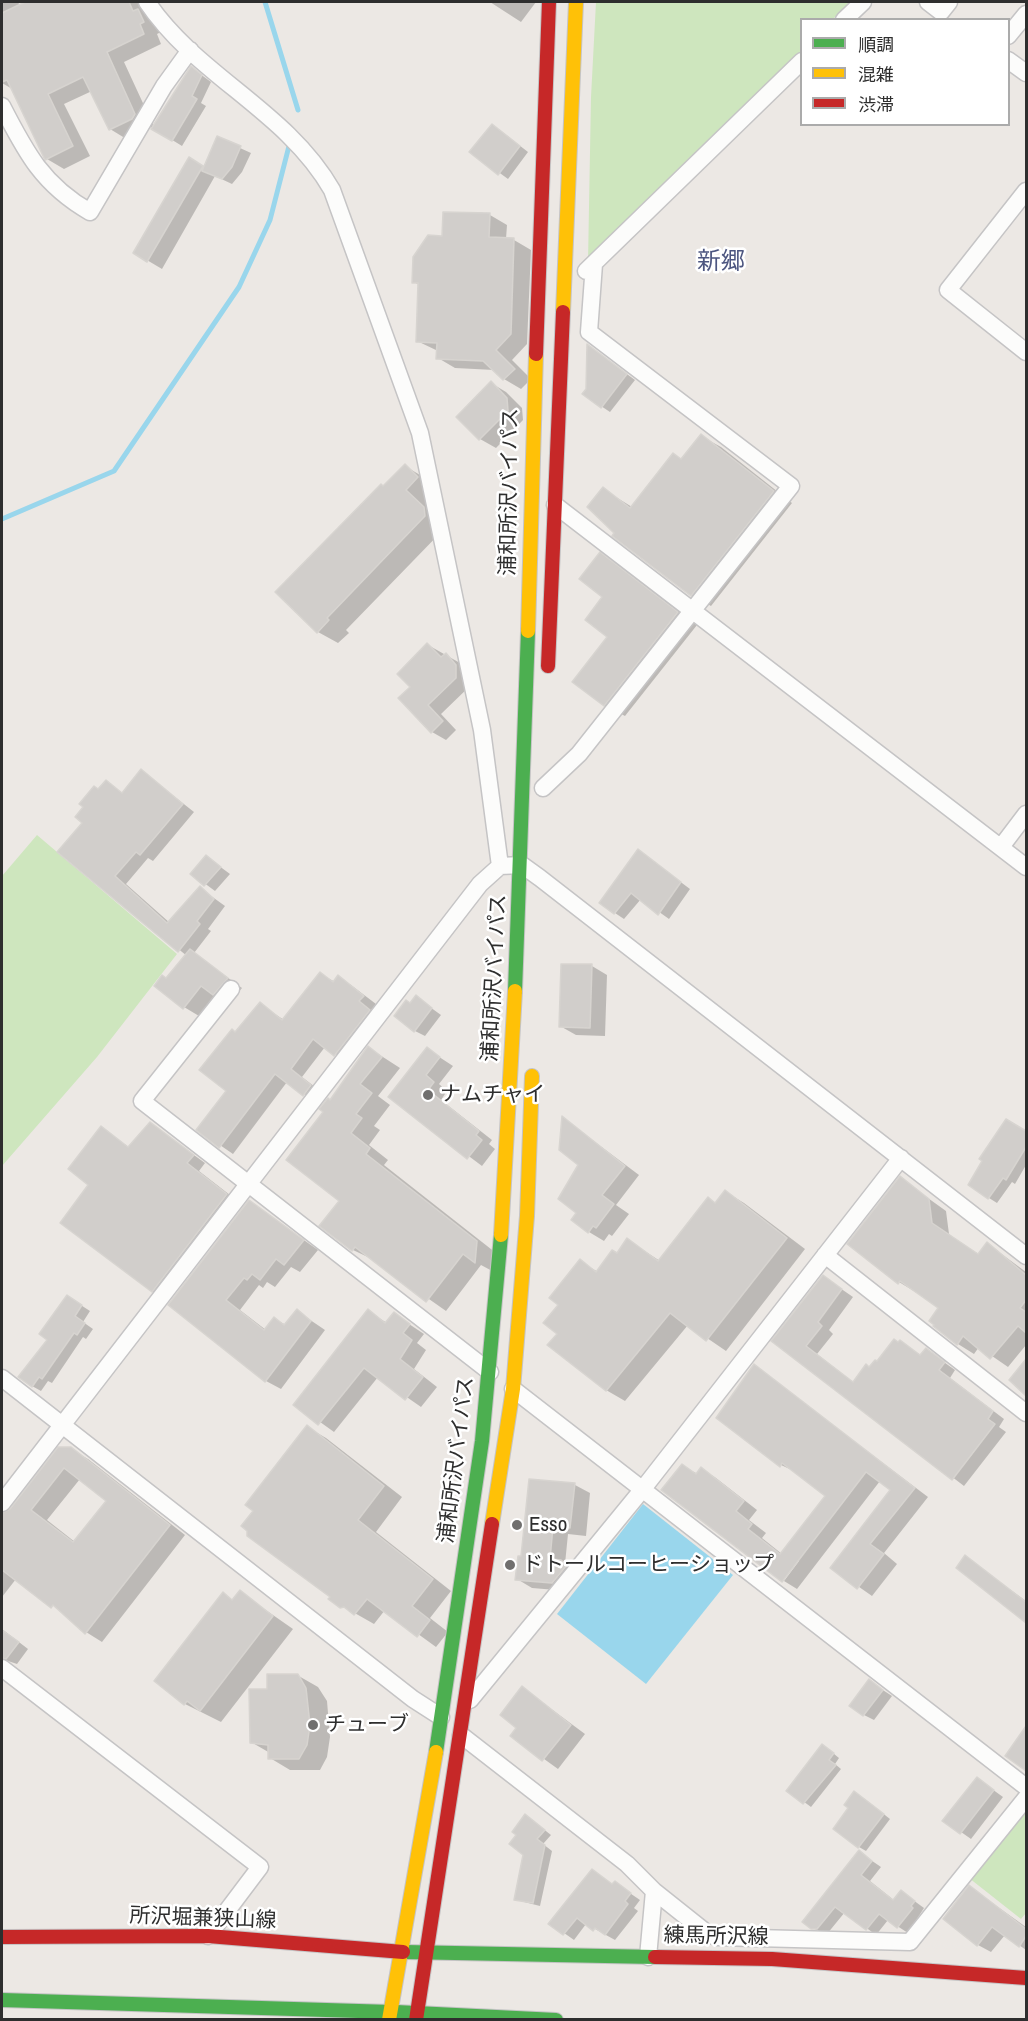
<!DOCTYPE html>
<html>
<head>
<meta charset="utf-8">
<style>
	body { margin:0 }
	#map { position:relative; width:1028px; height:2021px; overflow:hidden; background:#ece8e4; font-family:"Archivo Narrow","Noto Sans JP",sans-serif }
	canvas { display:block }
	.frame { position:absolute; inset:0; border:3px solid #2e2e2e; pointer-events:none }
	.legend { position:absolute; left:800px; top:18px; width:210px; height:108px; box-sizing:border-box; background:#fff; border:2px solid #ababab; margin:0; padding:8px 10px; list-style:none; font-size:18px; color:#2e2e2e }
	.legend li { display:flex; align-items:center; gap:12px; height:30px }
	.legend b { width:30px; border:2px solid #ababab }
</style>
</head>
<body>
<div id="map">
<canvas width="1028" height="2021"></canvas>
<div class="frame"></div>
<ul class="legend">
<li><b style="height:8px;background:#4caf50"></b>順調</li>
<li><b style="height:8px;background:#ffc107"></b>混雑</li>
<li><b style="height:8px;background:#c62828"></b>渋滞</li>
</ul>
</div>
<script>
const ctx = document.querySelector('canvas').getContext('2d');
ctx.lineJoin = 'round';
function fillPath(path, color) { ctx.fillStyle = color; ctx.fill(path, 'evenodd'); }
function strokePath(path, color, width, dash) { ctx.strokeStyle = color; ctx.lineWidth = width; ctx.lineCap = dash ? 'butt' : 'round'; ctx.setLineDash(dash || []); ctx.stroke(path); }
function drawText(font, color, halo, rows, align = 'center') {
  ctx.font = font + ' "Archivo Narrow","Noto Sans JP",sans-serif'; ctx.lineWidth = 5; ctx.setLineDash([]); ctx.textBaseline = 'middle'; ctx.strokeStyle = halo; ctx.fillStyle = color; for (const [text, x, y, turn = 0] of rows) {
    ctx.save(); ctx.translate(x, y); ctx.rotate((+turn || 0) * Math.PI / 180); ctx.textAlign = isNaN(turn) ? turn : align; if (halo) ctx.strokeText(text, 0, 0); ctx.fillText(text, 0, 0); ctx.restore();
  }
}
const green = new Path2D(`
	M596,2H851L833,19L802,20L801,51L588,262L591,97Z
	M37,835L177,954L97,1057L2,1166V876Z
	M1026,1806V1913L1021,1919L969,1878Z`);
const water = new Path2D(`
	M643,1504L733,1575L646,1684L557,1614Z`);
const shadow = new Path2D(`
	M2,2H18L20,6L29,2H141L161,32L157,34L161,44L124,62L154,127L192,68L211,82L201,103L206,106L182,146L151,127L128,140L110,129L92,91L64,104L90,156L64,169L47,159L14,90L2,83Z
	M490,2H536L521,22Z
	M501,131L528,152L508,179L471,152Z
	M218,138L251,153L242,172L232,184L215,176L162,269L135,253L189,159L205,168Z
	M490,215L507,225L506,239L514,240L531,250L527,344L512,360L531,379L521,389L504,379L494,370L455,368L438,358V351L417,341L419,285L414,282L444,237Z
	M589,346L635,380L610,412L601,406L587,390Z
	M491,383L506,392L522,408L523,420L496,448L480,439L458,417Z
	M701,436L721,447L792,503L711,606L691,595L616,533L603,489L632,507L682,460Z
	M405,466L425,478L438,490L426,502L444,520L445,528L346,630L349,633L338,643L318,632L384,488Z
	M600,554L620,566L697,625L625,716L604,705L609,637Z
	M428,645L460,663L470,686L441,714L456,730L446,740L432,732L412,687Z
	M142,771L194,812L153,861L148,858L126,884L170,923L200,888L225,906L208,929L211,931L194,953L242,988L229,1003L199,1016L184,1007L167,980L187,956L59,852L84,822L99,790L106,782L123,794Z
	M639,851L690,889L669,919L641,899L624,919L615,913Z
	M207,857L230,874L215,891L192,874Z
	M592,966L607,975L605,1036L576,1035L560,1026Z
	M321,974L335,982L338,977L351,985L376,1004L371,1010L381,1018L348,1062L325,1047L302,1077L323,1093L316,1102L287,1082L233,1154L198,1130L228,1091L235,1033L260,1004L284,1020Z
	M416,997L441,1015L425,1036L415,1031L410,1005Z
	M369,1048L400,1068L378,1096L390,1105L374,1126L380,1130L369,1145L388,1160L384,1165L496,1253L494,1272L481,1265L446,1311L372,1259L353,1250L325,1112Z
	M427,1049L453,1066L439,1084L447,1091L441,1100L492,1140L489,1144L495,1149L482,1166L390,1097Z
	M563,1118L639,1175L616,1205L629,1214L612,1236L609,1234L604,1241L589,1232L579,1213L580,1165Z
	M151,1124L205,1163L199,1171L239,1202L165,1298L152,1291L90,1185L102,1128L130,1148Z
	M1026,1127V1165L1015,1184L1012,1182L997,1203L989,1198Z
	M900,1178L946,1211L949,1234L956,1240L980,1255L988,1244L1026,1272V1345L1008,1367L979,1347L974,1354L958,1344L940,1307L899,1282Z
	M726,1192L744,1203L805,1249L726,1351L688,1325L625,1401L606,1390L559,1333L560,1304L580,1261L598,1272L617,1255L628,1240L660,1261Z
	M250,1202L318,1250L300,1272L291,1267L275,1287L267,1282L263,1288L259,1285L240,1310L266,1330L275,1319L286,1325L297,1311L325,1330L281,1389L266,1381L170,1305Z
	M824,1277L853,1297L829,1330L833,1334L817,1354L854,1383L900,1342L922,1356L927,1350L955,1370L950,1378L1004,1419L999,1427L1006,1432L964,1486L774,1341Z
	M76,1302L90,1311L83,1322L93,1329L86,1339L83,1337L52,1383L48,1381L41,1391L32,1386Z
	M368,1311L387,1323L394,1314L424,1334L417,1343L426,1350L414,1369L437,1387L421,1407L378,1377L334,1432L295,1404Z
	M754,1366L928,1497L884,1553L897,1564L872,1596L832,1568L892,1490L880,1481L797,1589L784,1581L799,1561H795L781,1579L682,1466L698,1474L702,1469L716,1478L757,1510L749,1520L766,1533L762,1538L782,1554L827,1495L796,1472L781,1465Z
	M307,1427L326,1438L402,1497L376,1532L451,1591L430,1618L448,1632L436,1647L385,1610L374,1624L330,1599L332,1597L255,1511Z
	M70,1449L88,1459L185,1535L102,1642L86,1632L65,1614L16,1579L2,1597V1514L11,1511ZM80,1479L108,1500L75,1542L47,1520Z
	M575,1485L590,1493L586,1536L568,1534L565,1564L577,1571L568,1591L532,1588L517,1579L522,1558Z
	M965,1557L1026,1601V1621L958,1568Z
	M240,1592L293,1629L221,1722L185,1704L156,1681L223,1594L234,1601Z
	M2,1629L28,1649L17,1664L2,1659Z
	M297,1675L318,1687L327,1701L330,1737L327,1757L320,1770H290L270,1758V1753L251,1742Z
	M869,1681L892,1696L874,1720L864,1715Z
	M523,1688L585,1734L558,1769L512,1736L518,1728Z
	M828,1749L839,1758L835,1764L841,1769L811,1807L788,1790Z
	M978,1779L1003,1797L971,1839L944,1820Z
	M862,1797L890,1819L866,1851L859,1847Z
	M532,1820L551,1835L543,1844L552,1851L540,1906L516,1900Z
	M859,1852L881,1867L870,1881L895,1901L902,1892L924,1908L908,1933L888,1920L876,1935L845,1912L827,1934L812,1928Z
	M615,1883L640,1900L634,1908L638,1911L615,1940L586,1924L574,1940L550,1923Z
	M970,1887L1026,1927V1950L1005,1935L991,1952L978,1945Z`);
const stream = new Path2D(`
	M265,2L298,110
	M2,519L114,471L239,287L270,220L289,146`);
const building = new Path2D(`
	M25,2H129L133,11L138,9L144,22L140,24L144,34L107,52L135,114L132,119L109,130L83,77L48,94L73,146L45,160L7,80L2,82V13Z
	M191,66L202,75L192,96L197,99L172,141L151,129Z
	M492,124L520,146L498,175L469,152Z
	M217,136L241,146L232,167L222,179L202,171Z
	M189,157L203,166L147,262L133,253Z
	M443,212L490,213L489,237L514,238L511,334L496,350L515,369L503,380L483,361L436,359L437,343L416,342L418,283H412L413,257L428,235L442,236Z
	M587,344L627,374L601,408L582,394L586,389Z
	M491,381L507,398L508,411L479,440L456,417Z
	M701,434L774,491L691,596L612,536L614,533L587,507L603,487L630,508L673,453L681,459Z
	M405,464L418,477L406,490L424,507L425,516L327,618L329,620L317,633L275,592L381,484L383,486Z
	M600,552L678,612L604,706L572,682L607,637L585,620L602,597L579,579Z
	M427,643L441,657L446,653L456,665V678L428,705L443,721L431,733L398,698L410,687L397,674Z
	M141,769L183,804L140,855L136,852L115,876L167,923L200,886L214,899L197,921L200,924L178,952L57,852L82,823L75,817L83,807L79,804L94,786L98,789L106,780L122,793Z
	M638,849L681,882L658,915L631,893L614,914L599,903Z
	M206,855L221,867L204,886L190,874Z
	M190,949L228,978L213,995L201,986L183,1009L154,986L162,975L166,978Z
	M561,964H592L590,1028L559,1027Z
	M320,972L333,982L338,975L364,996L359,1001L370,1010L334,1056L313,1039L291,1069L311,1085L303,1096L275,1074L219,1148L196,1130L226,1091L199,1070L232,1029L235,1032L260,1002L282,1020Z
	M416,995L432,1008L414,1032L394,1016L406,1000L410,1003Z
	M368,1046L382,1057L360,1084L372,1093L356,1114L362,1118L351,1133L370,1148L366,1154L477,1241L475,1263L463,1254L426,1302L355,1247L352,1251L319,1226L339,1201L286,1160L323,1112L319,1109L328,1098L330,1100Z
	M427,1047L440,1057L426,1075L434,1082L428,1090L479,1131L476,1135L482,1140L467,1159L388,1097Z
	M562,1116L625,1166L602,1195L614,1204L596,1228L593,1226L588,1233L571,1220L576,1213L558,1199L578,1165L559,1150Z
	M1006,1119L1026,1131V1147L1006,1180L1003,1178L988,1199L968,1185L982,1161L979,1159Z
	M150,1122L194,1155L187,1163L227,1194L152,1292L60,1223L88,1185L68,1169L101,1126L128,1147Z
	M900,1176L929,1199L932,1223L978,1254L987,1242L1026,1275V1300L1020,1308L1026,1312V1333L1018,1326L990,1359L963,1336L957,1345L933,1326L934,1325L929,1321L938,1308L900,1281L898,1284L847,1244Z
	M725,1190L787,1238L706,1341L670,1313L606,1391L547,1345L557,1334L543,1323L558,1305L549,1298L580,1259L596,1272L612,1250L617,1253L627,1238L658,1261L708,1197L715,1203Z
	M249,1200L304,1240L284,1265L276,1259L260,1280L252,1274L247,1280L244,1278L226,1300L264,1330L274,1317L284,1325L297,1309L311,1321L265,1382L168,1305Z
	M823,1275L842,1289L818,1322L822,1326L806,1346L853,1382L866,1364L869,1367L875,1360L877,1361L894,1339L898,1342L900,1340L920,1355L926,1348L945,1362L939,1370L993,1411L988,1419L995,1424L952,1480L771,1341Z
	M67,1295L82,1305L75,1316L85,1323L77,1335L74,1333L42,1379L39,1377L32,1387L18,1377L47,1340L39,1334Z
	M368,1309L385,1323L394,1312L410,1324L403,1333L412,1340L400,1359L423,1377L405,1400L364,1368L318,1425L293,1405Z
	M1026,1359V1396L1009,1380Z
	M754,1364L915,1488L870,1544L884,1554L857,1589L830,1568L890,1490L866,1472L782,1582L661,1490L682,1464L696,1474L701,1467L744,1501L736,1511L752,1524L748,1529L780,1554L825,1496L782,1463L780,1467L716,1418Z
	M307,1425L384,1486L358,1520L433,1579L412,1606L430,1620L417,1637L367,1599L354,1615L344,1607L340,1608L328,1599L330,1597L247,1536V1531L241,1526L253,1511L245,1505Z
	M58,1447H71L170,1525L85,1634L53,1605L51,1608L2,1570V1513L10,1509ZM64,1468L106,1501L73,1542L31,1510Z
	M529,1479L575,1483L570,1528L553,1526L550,1559L561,1560L567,1565L552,1583L515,1580L518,1556H521Z
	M965,1555L1026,1602V1623L956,1568Z
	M240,1590L273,1616L200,1711L187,1701L184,1705L154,1681L223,1592L232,1600Z
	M2,1630L19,1642L6,1659L2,1658Z
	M267,1674H298L306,1688L310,1725L307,1745L299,1759H268V1745L250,1743L249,1689H267Z
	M869,1679L883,1690L863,1716L849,1706Z
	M522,1686L571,1725L542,1761L510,1736L516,1728L500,1715Z
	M1026,1726V1771L1005,1756Z
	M822,1744L834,1753L829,1760L836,1765L803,1804L786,1791Z
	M977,1777L994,1790L960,1834L942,1821Z
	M854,1791L884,1814L858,1848L833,1829L848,1808L844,1805Z
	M525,1814L545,1830L537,1839L545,1845L533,1903L514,1900L523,1855L509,1844L516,1835L512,1832Z
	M859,1850L872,1861L861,1875L893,1900L901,1890L915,1901L911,1906L913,1908L897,1928L879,1914L866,1930L835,1907L817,1929H811L802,1922Z
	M592,1869L612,1884L615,1881L631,1893L625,1901L628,1904L605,1935L595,1928L593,1931L577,1918L563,1935L548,1924Z
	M969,1885L1026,1929V1936L1019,1947L992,1927L977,1946L943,1919Z`);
const street = new Path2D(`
	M147,2C197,76 287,111 332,190L420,433L482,730L500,866
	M928,2L941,12L949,2
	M844,20L863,2
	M1008,36L1026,14
	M1008,60L1026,73
	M2,106C26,153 43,185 90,212L164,86L190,50
	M1026,191L948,290L1026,352
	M586,271L802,61
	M555,505L1026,867
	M543,788L579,754L791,486L589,332L594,264
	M1001,847L1026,814
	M231,989L142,1101L490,1372
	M825,1255L1026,1413
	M2,1378L413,1699L441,1717
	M513,1389L1026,1787
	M2,1503L480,884L500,866L522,865L540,878L1026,1256
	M2,1668L260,1867L208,1936
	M470,1700L642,1490L901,1158
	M461,1735L627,1864L654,1891L648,1957
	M654,1891L708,1934L717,1937L910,1942L1026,1798`);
const fast = new Path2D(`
	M515,991L528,631
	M436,1752L482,1441L501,1235
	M405,1952L655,1957
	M2,2000L391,2012
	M396,2012L556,2020`);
const slow = new Path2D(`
	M563,312L576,2
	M528,631L536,354
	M501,1235L515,991
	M492,1524L513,1389L527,1216L532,1076
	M389,2020L436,1752`);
const jam = new Path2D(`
	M536,354L549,2
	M548,666L563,312
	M2,1937L208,1936L403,1952
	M655,1957L772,1959L1026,1978
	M416,2020L492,1524`);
const markers = [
	[428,1095,6,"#706f6e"],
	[517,1525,6,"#706f6e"],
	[510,1565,6,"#706f6e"],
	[313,1725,6,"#706f6e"]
];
const streetNames = [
	["浦和所沢バイパス",510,492,-89],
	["浦和所沢バイパス",495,978,-87],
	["浦和所沢バイパス",457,1460,-83],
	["所沢堀兼狭山線",203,1919,2],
	["練馬所沢線",716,1937,1]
];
const poiNames = [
	["ナムチャイ",440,1095],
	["Esso",529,1525],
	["ドトールコーヒーショップ",522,1565],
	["チューブ",325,1725]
];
const quarterNames = [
	["新郷",721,263]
];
fillPath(green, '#cee6be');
fillPath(water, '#99d6ec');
fillPath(shadow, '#0003');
strokePath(stream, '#99d6ec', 5);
fillPath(building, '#d1cecb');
strokePath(building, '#d7d4d0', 1.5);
strokePath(street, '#c5c4c5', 19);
strokePath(fast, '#c5c4c5', 16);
strokePath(slow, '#c5c4c5', 16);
strokePath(jam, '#c5c4c5', 16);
strokePath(street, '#fcfcfb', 16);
strokePath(fast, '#4caf50', 14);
strokePath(slow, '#ffc107', 14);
strokePath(jam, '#c62828', 14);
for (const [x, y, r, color] of markers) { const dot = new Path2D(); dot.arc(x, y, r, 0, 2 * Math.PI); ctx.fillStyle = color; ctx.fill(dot); strokePath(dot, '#fff', 2); }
drawText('21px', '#2e2e2e', '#fff', streetNames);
drawText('21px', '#2e2e2e', '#fff', poiNames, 'left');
drawText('24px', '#4d5680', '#fff', quarterNames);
</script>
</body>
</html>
